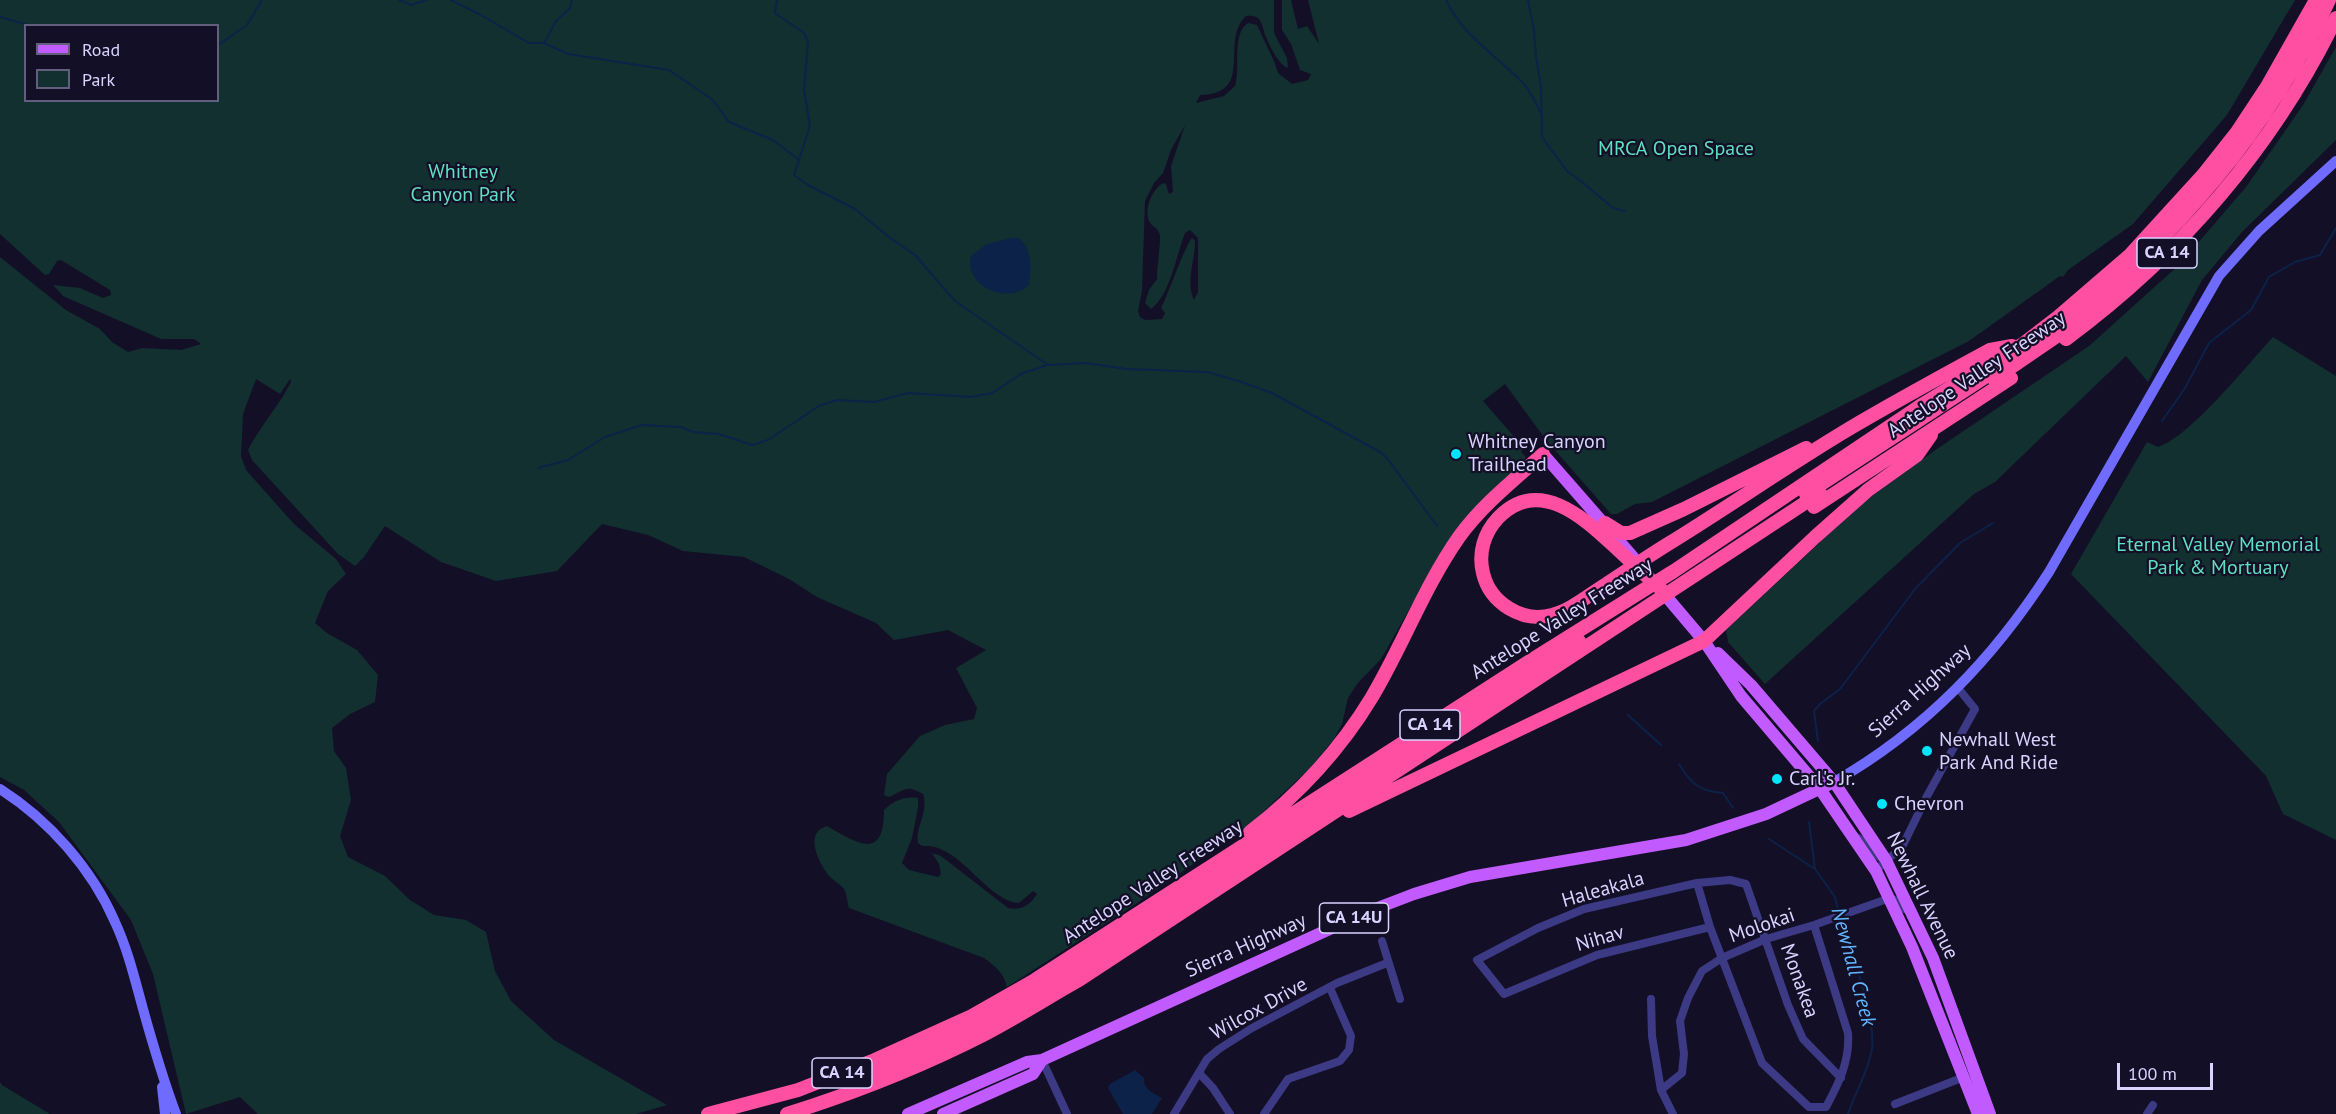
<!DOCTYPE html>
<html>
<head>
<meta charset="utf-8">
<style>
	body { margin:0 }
	#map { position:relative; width:2336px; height:1114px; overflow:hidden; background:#130f26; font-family:"PT Sans",sans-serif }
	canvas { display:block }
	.legend { position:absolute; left:24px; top:24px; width:195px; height:78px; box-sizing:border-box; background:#130f26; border:2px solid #625e7d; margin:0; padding:8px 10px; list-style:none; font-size:18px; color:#d9d4ff }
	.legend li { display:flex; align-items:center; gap:12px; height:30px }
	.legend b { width:30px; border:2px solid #625e7d }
	.scale { position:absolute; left:2117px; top:1063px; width:96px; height:27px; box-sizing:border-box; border:3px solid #d9d4ff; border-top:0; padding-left:8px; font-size:18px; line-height:21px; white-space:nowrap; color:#d9d4ff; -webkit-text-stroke:4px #130f26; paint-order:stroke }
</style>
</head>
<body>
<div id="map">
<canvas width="2336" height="1114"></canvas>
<ul class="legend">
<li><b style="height:8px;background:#c25bff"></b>Road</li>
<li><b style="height:16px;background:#12302f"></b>Park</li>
</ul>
<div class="scale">100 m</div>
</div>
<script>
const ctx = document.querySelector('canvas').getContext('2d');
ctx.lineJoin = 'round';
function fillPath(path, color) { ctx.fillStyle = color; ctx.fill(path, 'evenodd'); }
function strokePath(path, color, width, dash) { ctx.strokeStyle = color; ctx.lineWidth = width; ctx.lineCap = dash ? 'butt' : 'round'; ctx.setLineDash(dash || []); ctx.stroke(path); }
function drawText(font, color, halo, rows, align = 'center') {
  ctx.font = font + ' "PT Sans",sans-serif'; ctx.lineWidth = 4.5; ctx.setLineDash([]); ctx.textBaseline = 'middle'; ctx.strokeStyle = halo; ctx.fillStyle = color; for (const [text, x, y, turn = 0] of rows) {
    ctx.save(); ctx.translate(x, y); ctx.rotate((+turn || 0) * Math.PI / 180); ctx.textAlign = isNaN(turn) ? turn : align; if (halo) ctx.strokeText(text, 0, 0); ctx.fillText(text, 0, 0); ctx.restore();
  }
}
const green = new Path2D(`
	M0,0H1274V33L1287,58L1288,68C1279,65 1270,47 1266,37C1261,25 1263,14 1246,16C1219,41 1256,94 1200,95L1196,103L1224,96L1235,86C1241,68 1231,34 1248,23L1257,25L1274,61L1278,73L1292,84L1308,80L1311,74L1300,70L1291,44L1282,30V0H1291L1298,29L1307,26L1319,44L1308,0H2295L2227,115L2133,224L2068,270L2063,277L2060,276L1969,341L1652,502L1635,504L1617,514H1611L1546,440L1505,384L1483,401L1524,448L1521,452L1525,456V462L1435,564L1381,659L1357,684L1348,698L1342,724L1334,739L1310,768L1248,826L1134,905L1007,987C1004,973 995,966 984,958L849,908C847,902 847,894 844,889C840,883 831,880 827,873C818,861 804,832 827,826C857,843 884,862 884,810C893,801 905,796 918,798V808L912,838L902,863L909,870L938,877L941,874L939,864L932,853L941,856L1008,908C1021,911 1030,905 1037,894L1033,891L1019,903C1000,903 977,876 963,864C955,857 945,850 935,847C928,845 923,848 918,843C915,826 929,813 923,794C905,784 905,790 889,797L884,795L887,774L920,736L945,725L974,719L977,708L956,668L986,650L948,630L894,640L876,623L817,597L789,579L744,557L683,551L648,535L602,524L557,571L496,581L441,562L385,526L364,557L355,566L338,554L252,460L248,450C260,426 279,406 291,382L290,379L280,394L256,379L243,414L241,456L246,470L294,524L336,559L346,574L328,591L315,623L327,633L357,650L378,675L375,702L350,714L332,728L334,751L346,768L351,800L340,836L348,857L385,876L410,900L434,915L466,920L486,932L495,971L511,1001L554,1040L667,1105L636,1114H258L240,1097L186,1114L153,974L131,920L59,822L24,790L0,777V257L66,310L100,329L112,342L128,352L142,348L181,350L201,344L194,339H161L63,296L53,285L80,288L103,298L111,295L110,290L61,260L57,261L49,274L45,275L0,234ZM26,26H218V100H26ZM1185,125L1171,166L1173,192L1169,194L1166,184L1163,183C1152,190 1144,208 1149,221C1152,227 1159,228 1160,236C1160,251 1157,264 1157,279L1149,290L1145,303L1151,309C1170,296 1177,253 1185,233L1190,230L1198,238V292L1194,300C1186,282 1194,263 1195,245V241L1192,238C1186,243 1168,295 1161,308L1165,313L1162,319L1145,320L1140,317L1138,311L1142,291L1145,201L1154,183L1163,173L1171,150Z
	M2336,47V140L2242,232L2202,280L2148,382L2126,356L1995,482L1974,494L1765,684L1728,642L1726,630L1860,505L1934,451L2089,346L2179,265L2246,187L2303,105Z
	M2273,337L2336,376V840L2283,814L2266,776L2071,574L2147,442L2158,447C2191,436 2247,365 2273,337Z
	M0,1082L2,1085L50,1114H0Z`);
const water = new Path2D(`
	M1011,238H1018C1033,247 1031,270 1029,285C1008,306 963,286 971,256L987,244Z
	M1135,1070L1144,1078C1143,1089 1153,1093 1162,1098L1152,1114H1123L1108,1088L1110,1084Z`);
const stream = new Path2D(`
	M399,0L411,5L427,0
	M451,0L479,14L529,43H544L568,54L669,70L713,100L729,122L773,140L799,160
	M777,0L775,13L804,33L808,42L804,90L810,126L794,175L808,185L855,209L889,237L915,255L955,301L1048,365L1086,363L1127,369L1207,372L1242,382L1272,393L1380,452L1387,458L1437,526
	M1446,0C1463,36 1496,55 1523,83C1532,93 1537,105 1542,116
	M1528,0L1534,30L1536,57L1541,86L1542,137L1567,171L1582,182L1613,208L1625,211
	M0,17L32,26
	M544,43L556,21L570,8L572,0
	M218,45L247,25L262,0
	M2162,421L2185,388L2209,343L2251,310L2269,277L2295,262L2320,255L2336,228
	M538,468L568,460L605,437L642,425L681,427L693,432L719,434L752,445L768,440L819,406L837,400L874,402L908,393L971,397L992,393L1021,374L1047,365
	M1628,715L1661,745
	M1818,741L1814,711L1820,704L1840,689L1915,589L1960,543L1993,523
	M1679,764C1691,784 1699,791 1723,793L1733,808
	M1809,822L1815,869L1835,897L1839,914
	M1769,839L1815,869
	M1841,919C1851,952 1876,1017 1872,1049C1868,1073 1855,1092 1848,1114`);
const minor = new Path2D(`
	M1854,836C1872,843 1870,855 1884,859
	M1876,871L1886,860L1900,850L1903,845L1926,798L1975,709L1958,688
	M1697,883L1710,927L1762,1063L1809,1107H1826C1839,1083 1850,1061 1848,1033L1814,925
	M1710,927L1597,955L1504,994L1477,960L1538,928L1584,909L1697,883L1730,880L1746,884L1788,1005L1803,1039L1841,1078
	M1382,941L1400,999
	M1651,999L1652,1036L1661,1090L1673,1114
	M1042,1060L1067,1114
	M1199,1073L1213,1088L1230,1114
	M1661,1090L1682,1073L1684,1054L1680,1021L1688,998L1702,971L1722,958L1766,939L1814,925L1890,898L1902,903L1904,909
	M1895,1104L1964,1077
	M1174,1114L1207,1059L1219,1049L1252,1028L1337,983L1387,963
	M1264,1114L1288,1079L1340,1061L1349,1050L1351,1036L1330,988
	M2147,1114L2153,1105`);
const secondary = new Path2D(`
	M1834,782C1925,730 1993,659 2049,572L2219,276L2259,231L2336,161
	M0,789C49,820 92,869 115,922C128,950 135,980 143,1009C153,1045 163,1079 176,1114
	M162,1087L165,1114`);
const primary = new Path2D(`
	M1543,454L1633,557
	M1660,589L1704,641L1741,696L1820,789L1876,871L1912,947L1978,1114
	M1718,653L1751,685L1834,782L1886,860L1933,958L1990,1114
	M908,1114L1027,1062L1042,1060L1367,912L1414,894L1470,877L1686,840L1766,814L1834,782
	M943,1114L1033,1074L1042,1060`);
const motorway = new Path2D(`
	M2059,327C2172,244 2270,128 2329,0
	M2066,339C2180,255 2274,146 2336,18
	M1994,379L2070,327
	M1806,494L1999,368
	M1814,507L2011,378
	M1605,523L1621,533H1630L1684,509L1806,448
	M1661,589C1645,575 1630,561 1614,546C1583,517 1538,476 1498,518C1484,533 1478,553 1483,573C1490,603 1522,623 1552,615C1568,611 1582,600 1596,591C1620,575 1644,559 1668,544C1728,507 1787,466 1847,430C1894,402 1942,376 1990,350L2012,346
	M1349,811L1704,641L1815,537L1868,490L1917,455L1931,435
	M1250,832C1298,795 1340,750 1372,697C1403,645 1424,587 1459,537C1482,505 1514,480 1543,454
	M871,1071C943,1043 1010,1008 1076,968L1579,641
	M708,1114L798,1090L875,1060L970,1017L1035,980L1527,663L1674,571L1920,406L2023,344L2058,317L2130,255L2203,175L2237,132L2268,85L2316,0
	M787,1114C854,1093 920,1067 983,1035C1016,1018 1047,998 1079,980L1820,493`);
const markers = [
	[1456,454,6,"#00e5ff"],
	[1927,751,6,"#00e5ff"],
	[1777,779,6,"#00e5ff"],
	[1882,804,6,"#00e5ff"]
];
const shields = [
	[2167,253,60],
	[1430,725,60],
	[1354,918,69],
	[842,1073,60]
];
const shieldNames = [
	["CA 14",2167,253],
	["CA 14",1430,725],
	["CA 14U",1354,918],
	["CA 14",842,1073]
];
const parkNames = [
	["MRCA Open Space",1676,149],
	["Whitney",463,172],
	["Canyon Park",463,195],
	["Eternal Valley Memorial",2218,545],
	["Park & Mortuary",2218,568]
];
const streetNames = [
	["Antelope Valley Freeway",1977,375,-34],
	["Antelope Valley Freeway",1562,619,-32],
	["Sierra Highway",1920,691,-42],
	["Antelope Valley Freeway",1153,882,-33],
	["Haleakala",1603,890,-16],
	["Newhall Avenue",1922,896,64],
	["Molokai",1762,926,-19],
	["Nihav",1600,939,-16],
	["Sierra Highway",1246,946,-24],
	["Monakea",1799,981,70],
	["Wilcox Drive",1259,1009,-29]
];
const poiNames = [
	["Whitney Canyon",1468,442],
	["Trailhead",1468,465],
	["Newhall West",1939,740],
	["Park And Ride",1939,763],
	["Carl's Jr.",1789,779],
	["Chevron",1894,804]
];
const waterNames = [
	["Newhall Creek",1853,967,75]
];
fillPath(green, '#12302f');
fillPath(water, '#0c2248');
strokePath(stream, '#0c2248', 2);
strokePath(minor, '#3d3a85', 8);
strokePath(secondary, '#6f6bff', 10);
strokePath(primary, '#c25bff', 12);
strokePath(motorway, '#ff4fa3', 14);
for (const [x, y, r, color] of markers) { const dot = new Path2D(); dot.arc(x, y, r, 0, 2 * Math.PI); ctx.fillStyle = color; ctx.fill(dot); strokePath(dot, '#130f26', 2); }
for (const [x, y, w] of shields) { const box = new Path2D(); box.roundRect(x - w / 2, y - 15, w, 30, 4.5); ctx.fillStyle = '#130f26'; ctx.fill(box); strokePath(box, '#d9d4ff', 1.5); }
drawText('bold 18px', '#d9d4ff', null, shieldNames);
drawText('20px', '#5fe0c0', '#130f26', parkNames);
drawText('20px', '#d9d4ff', '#130f26', streetNames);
drawText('20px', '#d9d4ff', '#130f26', poiNames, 'left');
drawText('italic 21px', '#62b6ff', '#130f26', waterNames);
</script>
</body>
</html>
